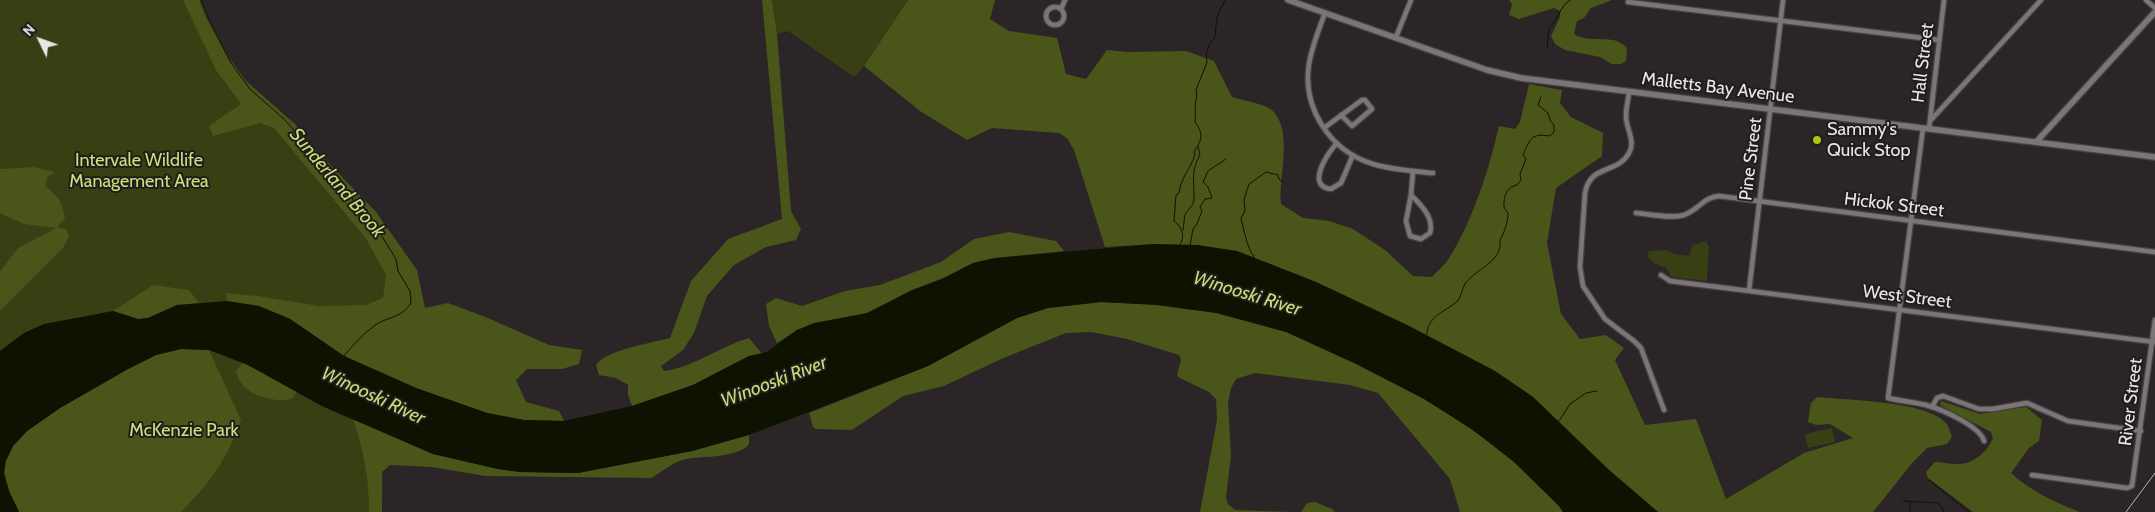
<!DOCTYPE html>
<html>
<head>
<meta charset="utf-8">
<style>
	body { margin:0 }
	#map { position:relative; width:2155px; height:512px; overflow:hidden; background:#2b2528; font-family:Cabin,sans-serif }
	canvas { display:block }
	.north { position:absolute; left:15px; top:15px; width:50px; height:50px; -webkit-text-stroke:4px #211c1e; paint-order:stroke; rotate:312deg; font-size:14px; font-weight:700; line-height:20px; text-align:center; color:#eae6e8 }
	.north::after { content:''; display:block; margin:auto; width:18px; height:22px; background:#eae6e8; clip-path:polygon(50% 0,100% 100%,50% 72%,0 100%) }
</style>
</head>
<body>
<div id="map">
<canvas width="2155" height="512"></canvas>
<div class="north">N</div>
</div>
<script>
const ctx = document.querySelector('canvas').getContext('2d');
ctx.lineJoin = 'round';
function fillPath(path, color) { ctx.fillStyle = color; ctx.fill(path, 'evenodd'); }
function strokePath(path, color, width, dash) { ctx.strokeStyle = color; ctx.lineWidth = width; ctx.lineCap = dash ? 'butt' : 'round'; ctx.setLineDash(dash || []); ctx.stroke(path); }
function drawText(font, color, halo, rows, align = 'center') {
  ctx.font = font + ' Cabin,sans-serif'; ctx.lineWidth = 4; ctx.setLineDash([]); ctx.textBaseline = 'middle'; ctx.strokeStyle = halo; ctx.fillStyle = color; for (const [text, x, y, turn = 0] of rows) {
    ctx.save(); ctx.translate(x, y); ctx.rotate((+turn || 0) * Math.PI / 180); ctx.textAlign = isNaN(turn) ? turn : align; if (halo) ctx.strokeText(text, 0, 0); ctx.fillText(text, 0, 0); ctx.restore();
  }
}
const green = new Path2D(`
	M0,0H201L209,20L238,74L312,158L411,303L24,333L0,351Z
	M772,0H908L864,66L854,77L788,31L777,34Z
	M1706,241L1709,247L1707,281L1671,277L1666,268L1654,263L1647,256L1649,251L1666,250L1674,254L1689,256L1692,245Z
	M209,350L246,364L322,406L383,433L382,512H19Z
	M1832,428L1835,442L1808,448L1805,434Z`);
const forest = new Path2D(`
	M183,0H199L205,16L226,54L246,81L296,125L308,142L376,212L417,270L425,308L448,303L488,318L549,345L582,350L579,364L562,369H527L516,380L526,402L559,411L564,421L524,420L487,413L416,388L344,356L290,319L259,306L227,301L226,293L258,296L319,306L366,305L383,298L386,275L365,237L274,128L260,123L213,136L209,126L241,104L216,70Z
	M762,0H772L777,34L791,211L801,229L796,240L766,247L734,265L707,296L694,333L683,350L661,366L664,371C692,368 721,346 749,338L762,354L749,356L693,385L632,406L628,395V385L616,378L599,375L596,365C605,350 652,343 670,338L691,281L728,239L782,219Z
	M908,0H995L990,19L1009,31L1057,38L1066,74L1086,79L1107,50L1128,52L1186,51L1214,61L1232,97C1241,100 1265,104 1272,110C1294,131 1278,177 1281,204L1303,218L1329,221L1353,229L1385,250L1413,276L1432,277C1437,271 1444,266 1448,260C1472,222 1489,170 1499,126L1515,129L1520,122L1529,84L1562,90L1560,103L1571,117L1603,133L1602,156L1556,188L1547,243L1561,314L1580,339L1606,335L1624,348L1615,360L1645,425L1696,419L1726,499L1804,453L1853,438L1830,424L1816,425L1808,422L1811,403L1817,397C1846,400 1927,401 1946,423C1949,426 1950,432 1952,437L1947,444L1927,448L1913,462L1873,512H1658L1609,470L1533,397L1495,371L1407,325L1316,282L1237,251L1154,244L1105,247L1074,150L1067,138L1059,133L992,128L967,140L920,111L864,66Z
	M1509,0H1612L1591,8L1584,18L1577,21L1574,34C1590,45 1614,32 1627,48L1626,61L1621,64H1612L1600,57L1565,50L1555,44L1551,36L1560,17V11L1554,8L1519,19L1509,15L1512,4Z
	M34,167L55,172L47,177L46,186C58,197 62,201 65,218L57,227L67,230L69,237L63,248L0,311V272L18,248L56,228L24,224L0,213V169Z
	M1009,232L1056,241L1064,251L995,258L973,263L944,278L910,291L882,307L867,313L797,330L777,343L769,326L766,304L776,298L802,306L845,291L880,285L941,262L974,239Z
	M153,285L189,290L199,303L177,305L148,318L138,319L113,311Z
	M1101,302C1140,304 1180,304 1218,313C1240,319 1265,324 1287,332C1362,361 1451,409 1513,461C1529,475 1544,491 1559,506L1563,512H1460L1450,479L1378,393L1350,385L1255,373L1236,379L1231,388L1228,404L1231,455L1226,497L1228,504L1235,510L1290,512H1200L1217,420L1216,399L1209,392L1178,377L1177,374L1181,360L1179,355L1127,339L1091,332L1066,333L1001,359L944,386L903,396L852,430L816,429L813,427L809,413L928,366L1017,318L1048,308Z
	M181,349L209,350L241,420C228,458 209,484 181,512H19L9,491L4,473L5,461L13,446L27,431L60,408L128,369L156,355Z
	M242,364H246L297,391L292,399C271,403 241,395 236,371Z
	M1941,401L1980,414L2026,407L2042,420L2039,441L2029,448L2011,473C2029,490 2056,503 2080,512H1973L1928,478L1926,472L1935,462C1942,462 1949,464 1956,464C1972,465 1987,453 1993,438L1991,432L1940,405Z
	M353,419L433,454L498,469L520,472L578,473L692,451L749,435V444C739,458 703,456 686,459C674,462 663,470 652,478L485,476L432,467L390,465L382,472V512H369C369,478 364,452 353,419Z
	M1315,502L1332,509L1335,512H1301L1307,503Z`);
const water = new Path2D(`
	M1154,244L1198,245L1237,251L1316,282L1407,325L1495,371L1533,397L1609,470L1658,512H1563L1559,506L1514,462L1473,430L1424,399L1356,364L1286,332L1216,313L1156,305L1101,302L1048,308L1017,318L928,366L749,435L692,451L578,473L520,472L498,469L433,454L322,406L246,364L209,350L181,349L156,355L128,369L60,408L27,431L13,446L6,461L4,473L9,491L19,512H0V351L24,333L44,324L113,311L138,319L148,318L177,305L227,301L259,306L290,319L344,356L416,388L487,413L524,420L564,421L632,406L693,385L749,356L767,352L797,330L814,323L867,313L910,291L944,278L973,263L995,258Z`);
const stream = new Path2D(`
	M201,0L209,20L231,63L250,89L285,120L293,129L304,150L351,197L367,219L378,230L396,259L398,271L410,291L411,303C401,319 385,317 374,326C362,335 353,345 343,357
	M1547,49L1549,28C1559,19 1559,7 1570,0
	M1183,230C1184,225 1184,219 1185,215C1188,208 1194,207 1194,197C1194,181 1191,170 1200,155L1198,146
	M1180,245C1185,236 1183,228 1174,221L1176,195L1179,193C1181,178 1190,169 1195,155L1194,152C1202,139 1204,135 1195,122C1196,114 1194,103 1197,97L1196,90L1207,62L1206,56L1209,45L1215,37L1217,17L1225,0
	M1190,246L1193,229L1197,224L1202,211L1200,207L1205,199L1212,198L1208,187L1203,182L1208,171L1226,159
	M1253,259L1254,256C1248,251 1243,227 1241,218L1245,211L1244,200L1249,184L1266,172L1278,175L1279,179L1283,182
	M1427,334C1427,318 1443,312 1454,304C1461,300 1461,291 1465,284C1475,269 1503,262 1500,240C1503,236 1509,219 1508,213C1507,211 1504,209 1504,206C1503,196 1508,186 1517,185L1521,180L1520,174L1526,159L1523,155C1530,139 1531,133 1550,136L1554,132V125L1550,120L1548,113L1538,105L1541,97
	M1559,421L1570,404L1586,393L1597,391
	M1929,480L1969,512
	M1903,501L1937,503L1941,506L1944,512
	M1910,512V503`);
const minor = new Path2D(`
	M2146,0L2155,8
	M1628,2L1939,40
	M1046 16a9 9 0 1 1 18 0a9 9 0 1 1-18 0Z
	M1061,9L1065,0
	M1325,13C1319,29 1312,46 1309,64C1302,108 1330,151 1373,164C1392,170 1414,171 1433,173
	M1396,37L1411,0
	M1629,93C1628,100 1626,108 1626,116C1626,129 1636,141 1629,153C1618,174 1590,164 1585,193L1580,267L1583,286L1605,319L1634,341L1641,348L1664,410
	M1930,121L2041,0
	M1324,128L1362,100H1365L1372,109L1352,126L1341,115
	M1923,128L1888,398C1900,401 1914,402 1926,405C1941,409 1980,426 1984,441
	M1929,129L1944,0
	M1337,143C1328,153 1305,186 1331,189L1341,183L1353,155
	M1411,195C1421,205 1434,217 1430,233L1421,239L1410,236L1406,221L1411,195L1413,171
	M1636,213C1650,214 1671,219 1684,215C1698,210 1704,197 1719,196L2155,252
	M1661,275L1670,281L2155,342
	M1749,291L1783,0
	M1932,407L1937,398L1943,396L1979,409H1993L2027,403L2068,421L2141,431
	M2032,475L2127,488L2132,486L2155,320`);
const tertiary = new Path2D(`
	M1288,0L1487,70L1521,78L2155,157
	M2037,141L2155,12`);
const rail = new Path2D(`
	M2126,512L2155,473`);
const markers = [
	[1817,140,5,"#adc60f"]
];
const streetNames = [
	["Hall Street",1923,63,-83],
	["Malletts Bay Avenue",1718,88,7],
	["Pine Street",1751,159,-83],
	["Hickok Street",1894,205,7],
	["West Street",1907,297,7],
	["River Street",2131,402,-83]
];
const poiNames = [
	["Sammy's",1827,130],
	["Quick Stop",1827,151]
];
const parkNames = [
	["Intervale Wildlife",139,161],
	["Management Area",139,182],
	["McKenzie Park",184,431]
];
const waterNames = [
	["Sunderland Brook",337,183,50],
	["Winooski River",1247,294,17],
	["Winooski River",774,382,-21],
	["Winooski River",373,396,25]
];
fillPath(green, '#373f13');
fillPath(forest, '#4a551a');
fillPath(water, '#0e1200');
strokePath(stream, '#0e1200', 1);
strokePath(minor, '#474245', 7);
strokePath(tertiary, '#474245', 8);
strokePath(minor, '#7c7578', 4.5);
strokePath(tertiary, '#7c7578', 5.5);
strokePath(rail, '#b9b4b6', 1);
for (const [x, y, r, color] of markers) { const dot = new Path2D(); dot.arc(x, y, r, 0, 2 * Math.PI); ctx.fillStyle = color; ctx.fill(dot); strokePath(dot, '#211c1e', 2); }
drawText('18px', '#eae6e8', '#211c1e', streetNames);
drawText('18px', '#eae6e8', '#211c1e', poiNames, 'left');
drawText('18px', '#cce178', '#211c1e', parkNames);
drawText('italic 19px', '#c8dd74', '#211c1e', waterNames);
</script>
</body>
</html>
